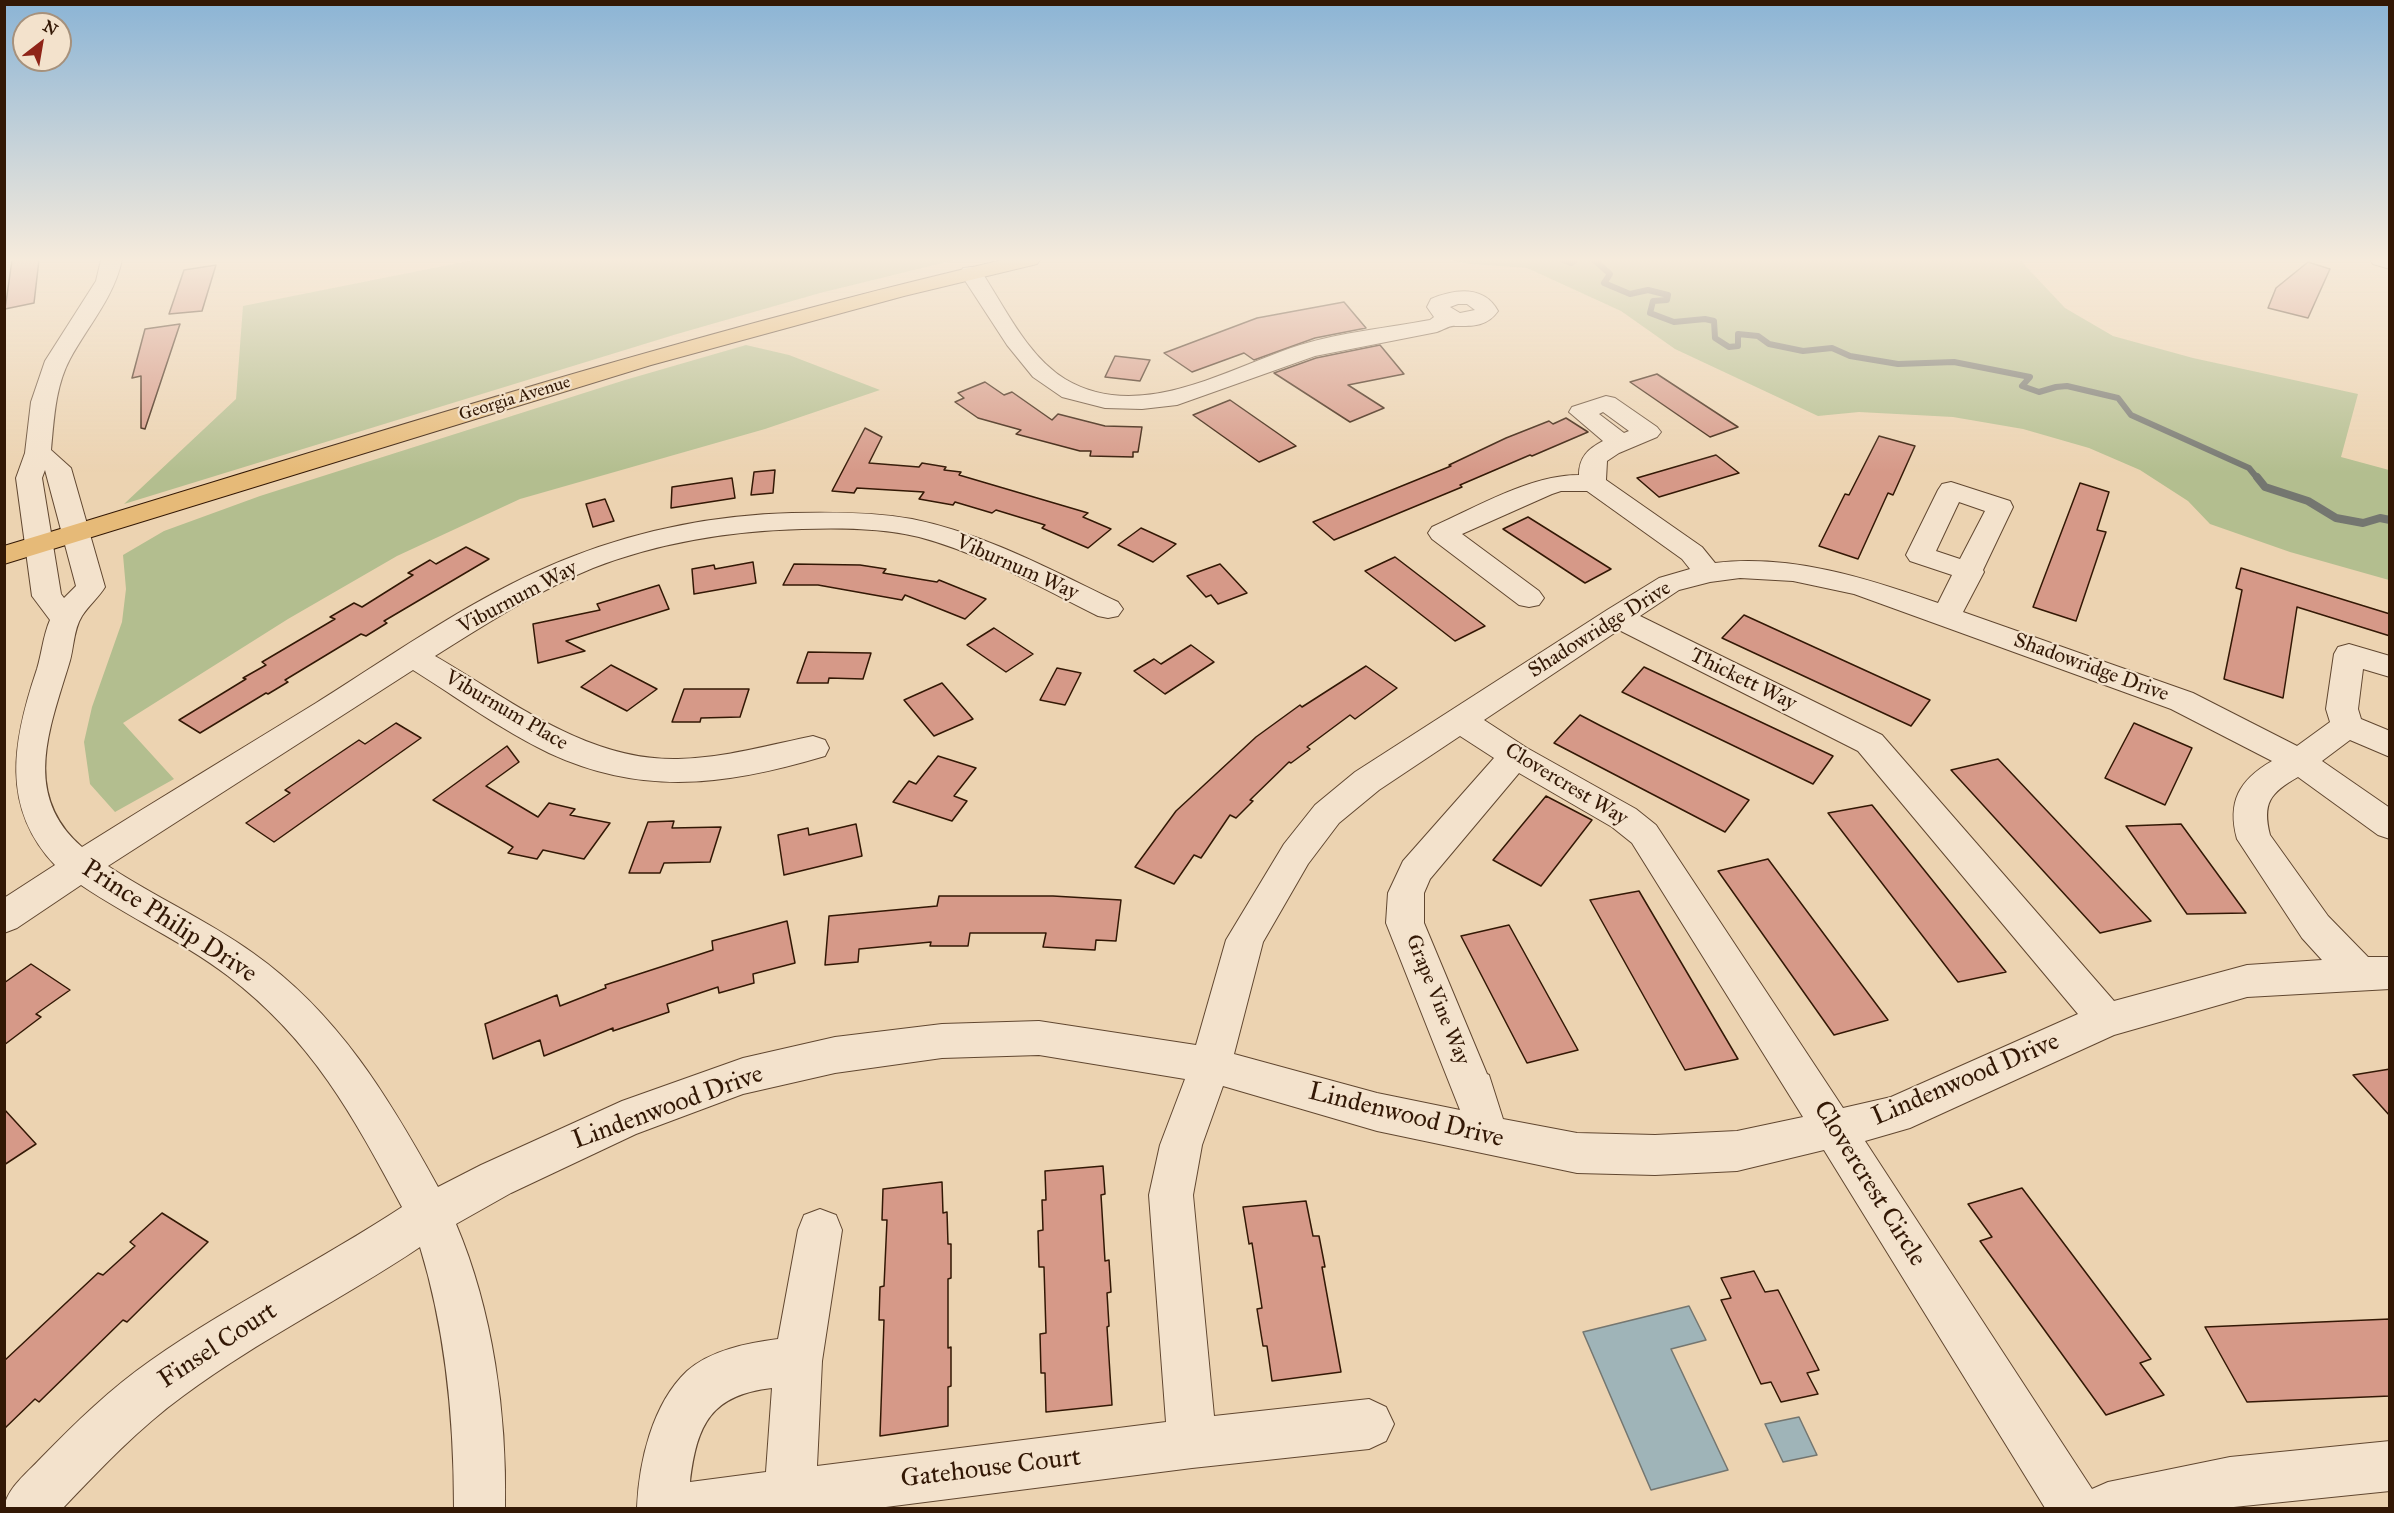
<!DOCTYPE html>
<html>
<head>
<meta charset="utf-8">
<style>
	body { margin:0 }
	#map { position:relative; width:2394px; height:1513px; overflow:hidden; background:#ecd3b1; font-family:"IM FELL Great Primer",serif }
	canvas { display:block }
	.frame { position:absolute; inset:0; border:6px solid #331805; pointer-events:none }
	.north { position:absolute; left:12px; top:12px; width:60px; height:60px; box-sizing:border-box; background:#f3e2cc; border:2px solid #a6917c; border-radius:50%; rotate:31deg; font-size:16px; font-weight:700; line-height:24px; text-align:center; color:#331805 }
	.north::after { content:''; display:block; margin:auto; width:21px; height:27px; background:#8f2418; clip-path:polygon(50% 0,100% 100%,50% 72%,0 100%) }
</style>
</head>
<body>
<div id="map">
<canvas width="2394" height="1513"></canvas>
<div class="frame"></div>
<div class="north">N</div>
</div>
<script>
const ctx = document.querySelector('canvas').getContext('2d');
ctx.lineJoin = 'round';
function fillPath(path, color) { ctx.fillStyle = color; ctx.fill(path, 'evenodd'); }
function strokePath(path, color, width, dash) { ctx.strokeStyle = color; ctx.lineWidth = width; ctx.lineCap = dash ? 'butt' : 'round'; ctx.setLineDash(dash || []); ctx.stroke(path); }
function drawText(font, color, halo, rows, align = 'center') {
  ctx.font = font + ' "IM FELL Great Primer",serif'; ctx.lineWidth = 4.5; ctx.setLineDash([]); ctx.textBaseline = 'middle'; ctx.strokeStyle = halo; ctx.fillStyle = color; for (const [text, x, y, turn = 0] of rows) {
    ctx.save(); ctx.translate(x, y); ctx.rotate((+turn || 0) * Math.PI / 180); ctx.textAlign = isNaN(turn) ? turn : align; if (halo) ctx.strokeText(text, 0, 0); ctx.fillText(text, 0, 0); ctx.restore();
  }
}
const green = new Path2D(`
	M473,260H955L820,293L677,334L124,504L236,399L243,306Z
	M1450,260H2020L2065,308L2113,336L2193,358L2358,394L2341,457L2389,470V580L2290,552L2210,524L2188,501L2140,470L2089,448L2023,429L1953,417L1859,412L1818,416L1675,349L1621,311L1527,268L1471,264Z
	M746,345L789,355L880,390L765,429L520,499L397,556L288,619L123,723L174,779L115,812L90,784L84,742L92,707L122,622L126,589L123,555L164,531L260,496L625,380Z`);
const water = new Path2D(`
	M1689,1306L1706,1340L1671,1349L1728,1470L1651,1490L1583,1332Z
	M1799,1417L1817,1455L1783,1462L1765,1424Z`);
const streamFar1 = new Path2D(`
	M1563,260L1571,263L1575,260
	M1594,260L1610,274L1604,283L1630,294L1648,290L1668,295L1667,300L1653,301L1650,313L1674,322L1705,319L1714,321L1715,338L1729,347L1738,346V334L1758,336L1769,344L1803,351L1832,348L1850,356L1898,364L1954,362L2030,377L2022,386L2039,392L2056,387L2067,386L2118,398L2131,415L2249,468L2258,479`);
const stream = new Path2D(`
	M2257,477L2265,487L2308,501L2336,518L2363,523L2380,518L2390,520`);
const building = new Path2D(`
	M12,260H39L34,303L5,309Z
	M2308,262L2330,269L2308,318L2268,308L2276,288Z
	M216,265L202,311L169,314L184,270Z
	M1344,302L1366,328L1315,338L1254,360L1244,353L1192,372L1164,353L1257,318Z
	M180,324L145,429L141,428V376L132,378L145,329Z
	M1380,345L1404,374L1348,385L1384,408L1350,422L1274,373L1316,358Z
	M1115,356L1150,360L1140,381L1105,377Z
	M1657,374L1738,427L1710,437L1630,382Z
	M985,382L1004,395L1012,392L1052,420L1058,414L1105,426L1142,427L1138,452H1133V457L1090,456L1091,451H1080L1016,434L1021,430L978,418L955,402L964,398L958,393Z
	M1230,400L1296,446L1259,462L1193,415Z
	M1566,418L1588,432L1532,456L1530,455L1460,485L1462,487L1334,540L1313,522L1451,466L1449,465L1506,438L1549,421L1553,424Z
	M865,428L882,437L869,463L919,467L922,463L946,467L944,470L961,472L959,475L1088,513L1083,517L1111,529L1088,548L1042,528L1045,525L996,510L992,513L955,502L953,505L919,499L924,492L857,488L854,493L832,491Z
	M1879,436L1915,446L1893,495L1888,493L1858,559L1819,546L1845,494L1849,495Z
	M1716,455L1739,473L1659,497L1637,478Z
	M775,470L773,493L751,495L754,472Z
	M732,478L735,498L671,508L672,487Z
	M2080,483L2109,492L2097,530L2106,532L2076,621L2033,607Z
	M605,499L614,521L593,527L586,504Z
	M1528,517L1611,569L1585,583L1503,529Z
	M1141,528L1176,544L1153,562L1118,545Z
	M466,547L489,559L384,621L387,623L366,636L361,634L285,680L288,682L268,694L266,693L200,733L179,720L246,679L243,678L266,665L262,662L335,619L330,617L354,603L362,607L413,575L408,573L430,560L436,564Z
	M1395,557L1485,626L1455,641L1365,571Z
	M753,562L756,583L694,594L692,569L714,565L715,569Z
	M794,564L860,565L886,569L883,573L937,582L939,580L986,599L965,619L905,595L902,600L818,585H783Z
	M1220,564L1247,593L1218,604L1211,595L1206,597L1187,576Z
	M2241,568L2390,614V636L2297,607L2283,698L2224,679L2242,590L2236,588Z
	M659,585L669,609L566,641L585,651L538,663L533,624L600,610L597,604Z
	M1744,615L1930,700L1911,726L1722,638Z
	M994,628L1033,654L1006,672L967,645Z
	M1191,645L1214,662L1165,694L1134,671L1154,659L1161,664Z
	M808,652L871,653L863,679L829,678L828,683H797Z
	M611,665L657,689L627,711L581,687Z
	M1366,666L1397,688L1355,719L1350,715L1307,747L1310,749L1291,763L1289,762L1250,800L1253,801L1236,818L1230,815L1201,858L1194,855L1174,884L1135,867L1176,811L1256,737L1300,705L1302,707Z
	M1644,667L1833,756L1813,784L1622,692Z
	M1057,668L1081,673L1065,705L1040,700Z
	M942,683L973,719L934,736L904,700Z
	M684,689H749L740,717L701,718L700,722H672Z
	M1580,715L1601,726L1749,800L1725,832L1554,743Z
	M396,723L421,738L274,842L246,823L290,793L285,790L310,773L359,740L365,744Z
	M2134,723L2192,748L2165,805L2105,778Z
	M507,746L519,762L486,786L538,817L549,803L575,809L570,815L610,823L584,859L543,850L537,859L508,853L513,847L433,800Z
	M938,756L976,768L954,796L967,801L952,821L893,802L909,781L916,784Z
	M1998,759L2151,921L2100,933L1951,770Z
	M1546,796L1592,820L1541,886L1493,860Z
	M1872,805L2006,972L1958,982L1828,813Z
	M674,821L672,828L721,827L710,862L664,863L660,873H629L648,822Z
	M856,824L862,856L784,875L778,835L808,828L809,835Z
	M2181,824L2246,913L2187,914L2126,826Z
	M1768,859L1888,1020L1834,1035L1718,871Z
	M1639,891L1738,1059L1685,1070L1590,900Z
	M939,896H1053L1121,900L1116,941L1096,940L1095,950L1043,947L1046,933H970L968,946H930L931,942L859,949L858,962L825,965L829,916L937,906Z
	M787,921L795,963L753,974L754,983L719,993L718,987L667,1004L669,1012L613,1031V1028L544,1056L540,1040L493,1059L485,1024L557,995L560,1006L606,988L605,985L713,950L712,941Z
	M1509,925L1578,1050L1527,1063L1461,936Z
	M31,964L70,990L36,1014L41,1017L4,1045V983Z
	M2390,1069V1116L2353,1075Z
	M4,1109L36,1144L4,1165Z
	M1103,1166L1105,1194L1101,1195L1105,1261L1109,1260L1111,1292L1107,1293L1109,1326L1107,1327L1112,1405L1046,1412L1045,1373H1041L1040,1334L1046,1333L1044,1267H1039L1038,1231L1043,1230L1042,1200H1046L1045,1171Z
	M942,1182L943,1213L947,1212L948,1244H951V1278L948,1279V1348L951,1347V1386L948,1387V1426L880,1436L884,1320H879L880,1287L884,1286L887,1220H882L883,1189Z
	M2022,1188L2151,1359L2140,1363L2164,1395L2106,1415L1980,1241L1992,1237L1968,1204Z
	M1306,1201L1313,1236H1319L1325,1267H1322L1341,1372L1272,1381L1267,1346H1263L1257,1309L1262,1308L1252,1243L1249,1244L1243,1207Z
	M162,1213L208,1242L127,1322L123,1320L39,1402L35,1399L4,1429V1361L98,1273L103,1275L135,1246L130,1242Z
	M1754,1271L1765,1292L1778,1290L1819,1370L1807,1373L1818,1394L1781,1402L1771,1382L1761,1384L1721,1300L1731,1298L1721,1278Z
	M2390,1319V1396L2247,1402L2205,1327Z`);
const minor = new Path2D(`
	M101,260H122C114,297 88,326 70,359C55,387 54,420 51,450L71,468L105,587C99,597 89,605 82,616C73,630 74,649 69,664C49,730 22,795 82,847C160,798 238,751 316,703C399,651 482,591 574,556C643,529 719,515 792,513C832,512 873,512 912,519C986,534 1051,570 1118,602L1123,609L1118,616L1108,618L1098,616C1040,587 982,554 919,537C882,528 840,528 802,529C731,531 660,542 593,568C537,591 486,624 435,656C511,700 586,761 678,759C724,758 769,745 813,736L825,740L829,748L825,756C728,785 644,797 549,753C501,730 458,698 413,670L108,866C155,897 207,920 253,953C338,1013 389,1098 438,1187L481,1165L622,1101L743,1058L835,1037L942,1024L1039,1021L1196,1045L1226,940L1284,844L1315,805L1355,772L1607,610L1659,578L1690,569L1682,559L1587,491H1561L1552,494L1462,534L1539,591L1544,598L1539,605L1529,607L1519,605L1432,539L1428,533L1432,527C1477,507 1530,475 1579,475C1579,457 1588,449 1603,441L1569,412L1572,407L1606,396L1615,398L1657,427L1661,432L1657,437L1619,453L1607,461L1606,480L1702,547L1715,563C1792,554 1866,578 1938,603L1952,575L1910,561L1906,555L1938,490L1942,484L1951,482L2010,501L2013,507L1983,570L1984,572L1963,612L2193,693L2297,746L2330,722L2326,709L2334,654L2338,647L2349,644L2390,656V677L2363,669L2358,709L2361,719L2390,731V757L2350,740L2322,761L2390,808V839L2378,835L2298,777C2270,793 2262,803 2270,835L2328,916L2368,957H2390V989L2247,997L2114,1035L1910,1128L1865,1141L2092,1489L2108,1482L2230,1457L2390,1441V1491L2224,1508H2045L1824,1150L1737,1171L1655,1175L1577,1173L1377,1131L1223,1086L1202,1145L1193,1195L1214,1416L1369,1399L1386,1407L1394,1424L1386,1441L1369,1449L1192,1468L878,1508H637C639,1462 652,1404 687,1371C711,1350 747,1343 778,1339L798,1230L804,1215L820,1209L836,1215L842,1230L822,1361L817,1466L1166,1422L1149,1195L1160,1145L1185,1079L1039,1055L942,1058L835,1073L743,1094L636,1134L511,1193L456,1224C493,1311 507,1414 505,1508H454C454,1419 446,1332 420,1247C343,1299 258,1340 183,1396C139,1428 101,1468 63,1508H4C7,1488 27,1473 41,1458C75,1423 110,1389 150,1361C231,1304 320,1261 402,1207C353,1116 313,1041 228,976C182,941 128,917 81,885L17,928L4,933V898L55,865C0,807 13,740 37,669C42,653 43,636 50,620L32,596L16,478L25,453L31,402L45,361L96,281ZM1603,412L1629,431L1624,433L1599,414ZM45,470L76,586L64,598L61,594L42,478ZM1959,502L1985,511L1960,559L1936,551ZM1740,578L1793,581L1854,594L2171,709L2272,761C2239,780 2227,802 2237,839L2302,938L2322,960L2247,965L2114,1001L1882,735L1640,616L1679,590L1710,582ZM1619,630L1858,751L2078,1014L1891,1097L1843,1108L1656,825L1636,809L1527,748L1484,720ZM1460,736L1494,758L1403,861L1388,893L1386,923L1460,1110L1377,1093L1234,1054L1263,942L1308,864L1339,823L1379,790ZM1519,773L1612,827L1632,843L1803,1117L1737,1131L1655,1135L1577,1133L1503,1119L1489,1075L1487,1074L1424,923V893L1430,879ZM772,1388L766,1472L690,1482C697,1424 711,1395 772,1388Z
	M2370,260H2390V269L2373,264Z
	M971,267L979,268C1004,305 1026,355 1065,379C1140,424 1228,368 1300,345C1342,332 1387,328 1430,320L1434,317L1427,307L1431,299C1455,289 1484,285 1498,311C1487,327 1472,326 1455,326C1450,325 1443,330 1437,332L1315,356L1177,405L1142,409L1105,408L1062,397L1033,377L1007,345L964,279L960,273L963,268ZM1458,304H1467L1475,310L1460,313L1450,307Z`);
const major = new Path2D(`
	M1002,260H1040L1037,264L904,296L651,365L4,564V546C336,446 665,339 1002,260Z`);
const farStreetnames = [
	["Georgia Avenue",515,399,-17]
];
const streetNames = [
	["Viburnum Way",1017,568,24],
	["Viburnum Way",518,598,-28],
	["Shadowridge Drive",1600,630,-32],
	["Shadowridge Drive",2091,668,20],
	["Thickett Way",1743,680,26],
	["Viburnum Place",506,711,30],
	["Clovercrest Way",1566,785,31],
	["Grape Vine Way",1437,1000,68]
];
const nearStreetnames = [
	["Prince Philip Drive",169,922,33],
	["Lindenwood Drive",1966,1080,-23],
	["Lindenwood Drive",668,1108,-20],
	["Lindenwood Drive",1406,1116,14],
	["Clovercrest Circle",1869,1184,58],
	["Finsel Court",218,1346,-33],
	["Gatehouse Court",991,1469,-7]
];
fillPath(green, '#b3be8f');
fillPath(water, '#9fb4b8');
strokePath(water, '#747670', 1.5);
strokePath(streamFar1, '#747670', 6);
strokePath(stream, '#747670', 8);
fillPath(building, '#d69988');
strokePath(building, '#331805', 1.5);
strokePath(minor, '#614730', 2);
strokePath(major, '#331805', 2);
fillPath(minor, '#f3e2cc');
fillPath(major, '#e6ba78');
const sky = ctx.createLinearGradient(0, 0, 0, 472);
sky.addColorStop(0, '#8bb4d5');
sky.addColorStop(0.55, '#f6ebdc');
sky.addColorStop(1, '#f6ebdc00');
ctx.fillStyle = sky;
ctx.fillRect(0, 0, 2394, 472);
drawText('18px', '#331805', '#f3e2cc', farStreetnames);
drawText('21px', '#331805', '#f3e2cc', streetNames);
drawText('26px', '#331805', '#f3e2cc', nearStreetnames);
</script>
</body>
</html>
